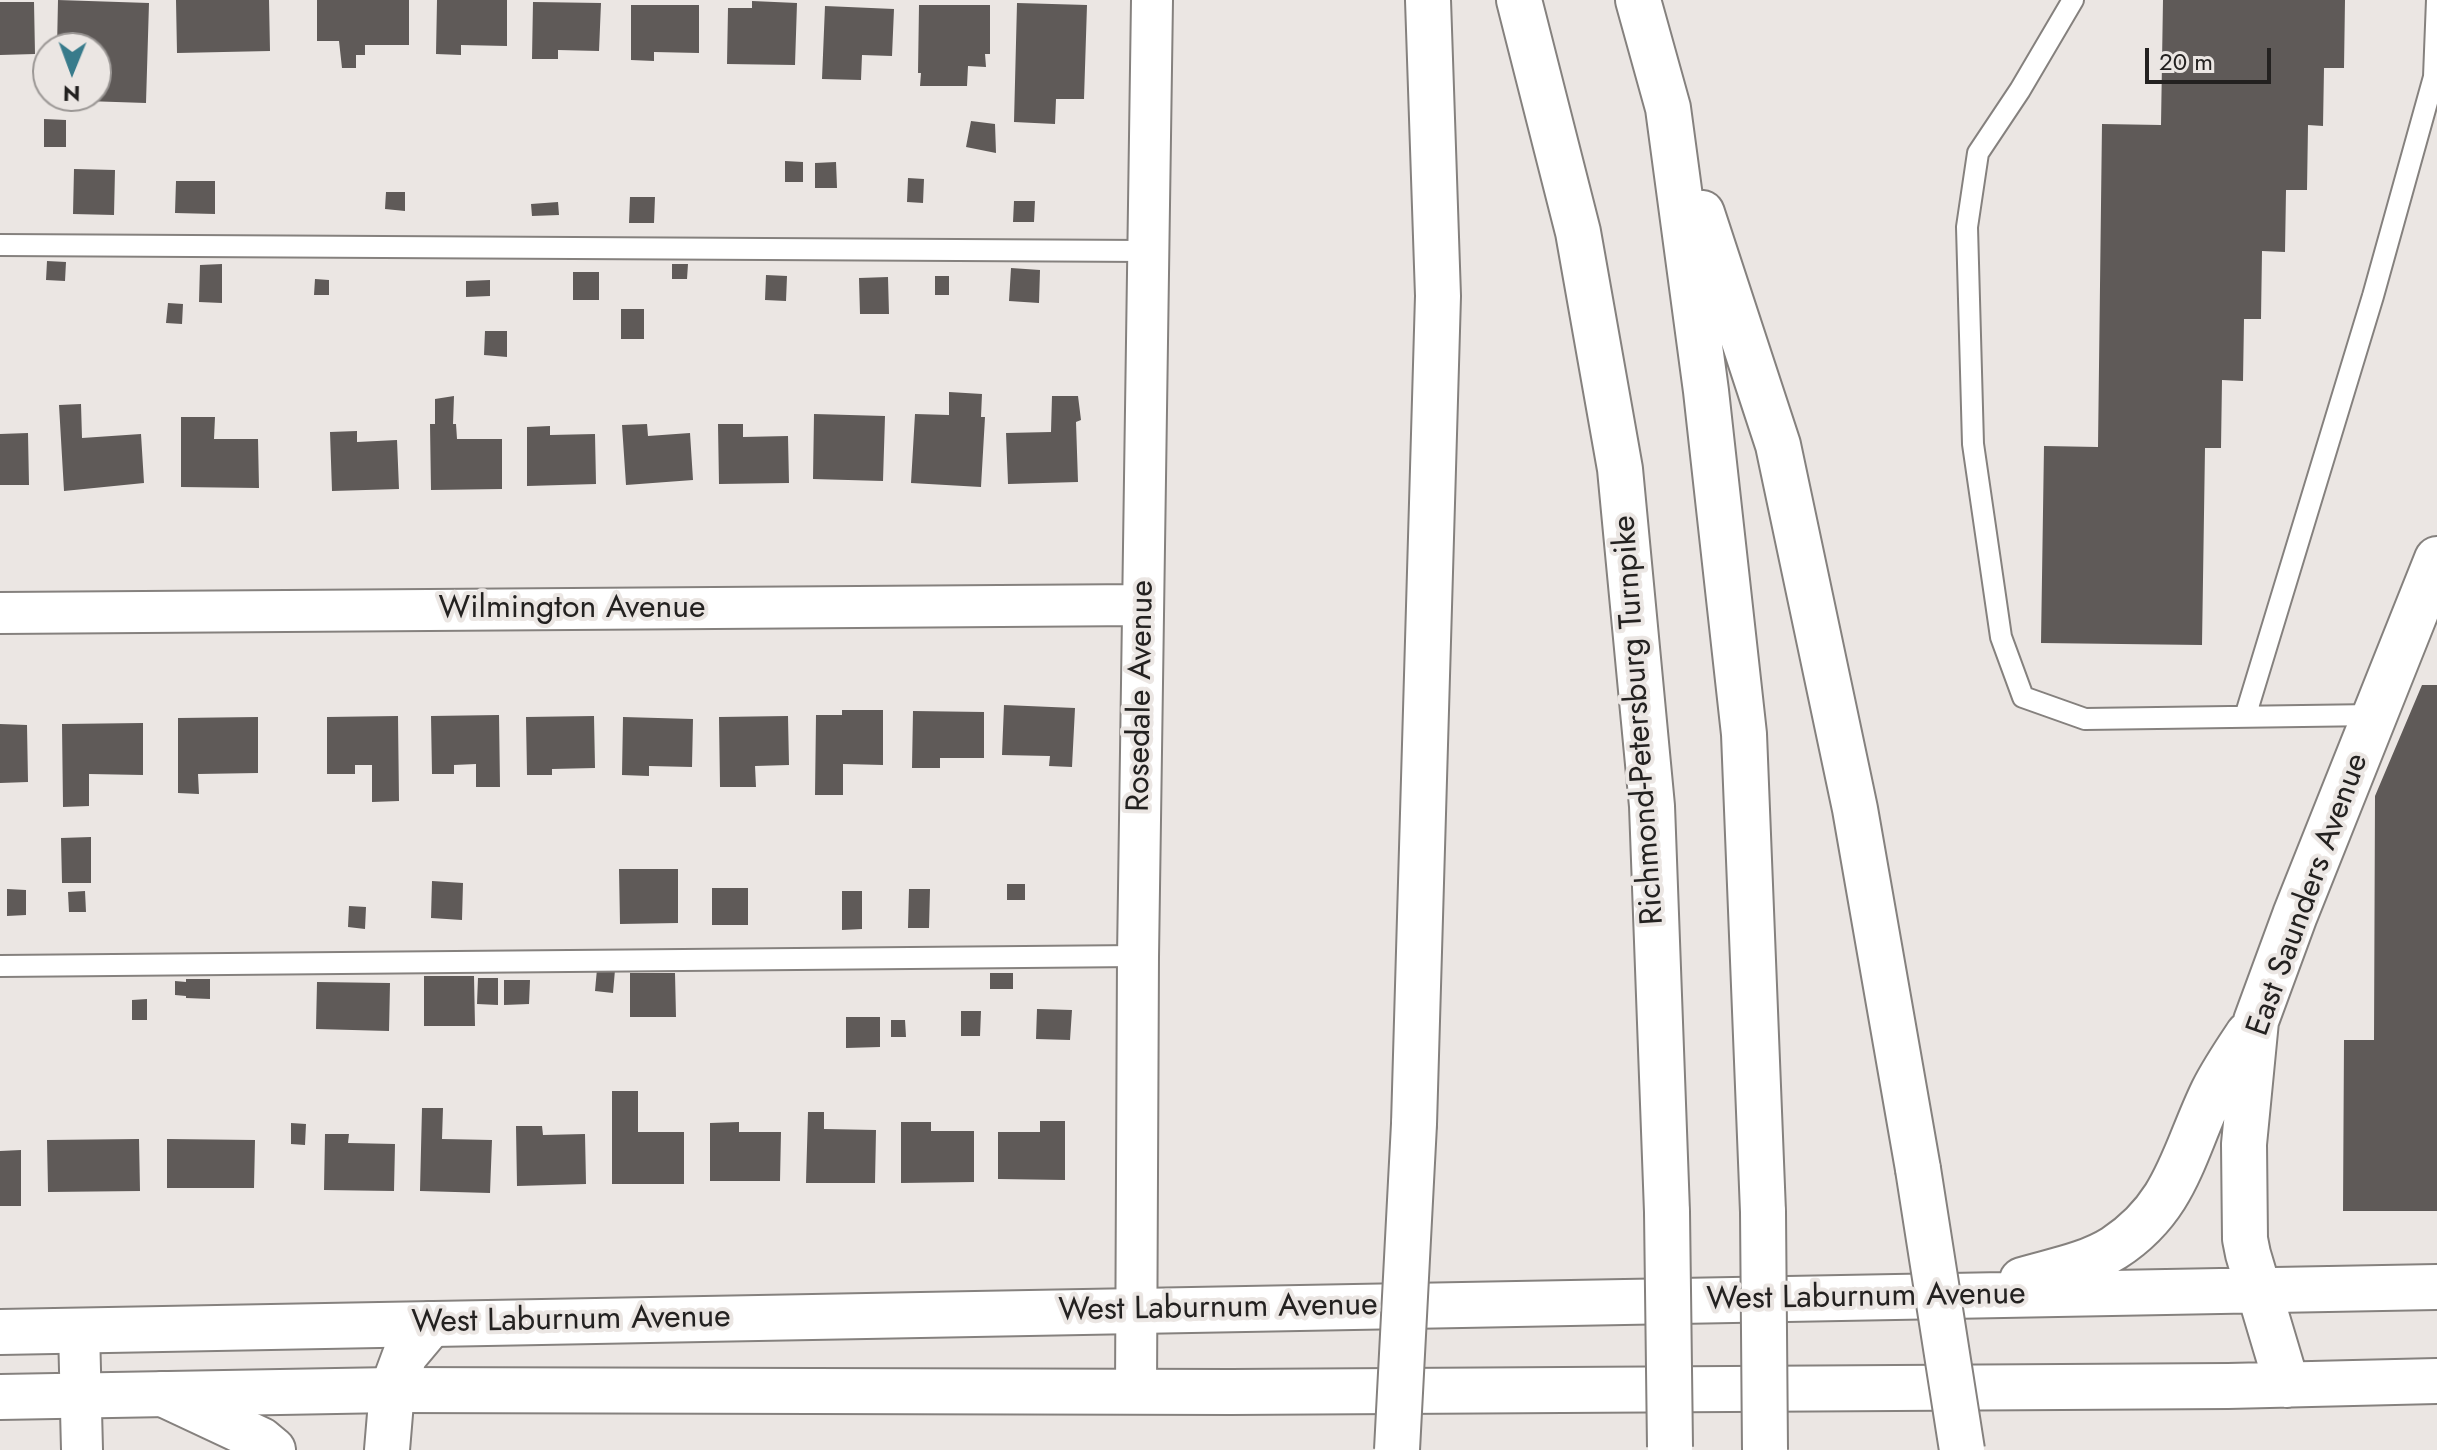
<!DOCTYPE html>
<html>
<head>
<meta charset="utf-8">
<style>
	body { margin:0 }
	#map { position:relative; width:2437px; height:1450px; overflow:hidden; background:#ebe6e3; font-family:Jost,sans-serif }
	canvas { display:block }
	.north { position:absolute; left:32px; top:32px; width:80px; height:80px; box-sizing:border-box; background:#ebe6e3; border:2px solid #9b9795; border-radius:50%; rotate:181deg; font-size:22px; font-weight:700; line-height:32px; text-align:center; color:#232120 }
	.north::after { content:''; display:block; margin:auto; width:28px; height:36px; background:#387b8b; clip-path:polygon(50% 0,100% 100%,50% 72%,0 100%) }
	.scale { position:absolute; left:2145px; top:48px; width:126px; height:36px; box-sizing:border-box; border:4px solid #232120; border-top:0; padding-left:10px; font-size:24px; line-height:28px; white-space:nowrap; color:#232120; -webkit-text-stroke:6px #ebe6e3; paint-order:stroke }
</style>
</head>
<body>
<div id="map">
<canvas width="2437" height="1450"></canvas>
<div class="north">N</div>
<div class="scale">20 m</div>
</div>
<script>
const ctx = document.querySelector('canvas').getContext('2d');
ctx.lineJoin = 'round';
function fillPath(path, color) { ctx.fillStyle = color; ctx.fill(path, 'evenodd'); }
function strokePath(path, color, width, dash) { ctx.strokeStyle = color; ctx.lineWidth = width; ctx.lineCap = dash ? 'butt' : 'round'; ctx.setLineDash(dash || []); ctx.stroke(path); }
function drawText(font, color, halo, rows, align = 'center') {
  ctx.font = font + ' Jost,sans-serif'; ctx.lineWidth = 8; ctx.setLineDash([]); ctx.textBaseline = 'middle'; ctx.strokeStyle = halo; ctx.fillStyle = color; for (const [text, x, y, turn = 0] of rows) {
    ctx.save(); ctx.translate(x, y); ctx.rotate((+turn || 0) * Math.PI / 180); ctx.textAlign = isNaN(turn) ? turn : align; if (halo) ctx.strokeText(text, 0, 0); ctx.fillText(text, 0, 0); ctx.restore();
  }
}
const building = new Path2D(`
	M58,0L149,3L146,103L56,100V96H96V48H57Z
	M176,0H269L270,51L177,53Z
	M317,0H409V45H365V55H356V68H342L339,41H317Z
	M437,0H507V46L461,45V55L436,54Z
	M2163,0H2345L2344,68H2324L2323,126L2308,125L2307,190H2286L2285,252L2262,251L2261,319H2244L2243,381L2222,380L2221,448H2205L2202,645L2041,643L2044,446L2098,447L2102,124L2161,125Z
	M752,1L797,3L795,65L727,64L728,8H752Z
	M0,2H34L35,54L0,55Z
	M533,2L601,3L599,51L558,50V59H532Z
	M1017,3L1087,5L1084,99H1056L1055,124L1014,122Z
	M631,5H699V53L654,52V61L631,60Z
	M919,5H990V54H985L986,67L968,66L967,86H920L921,73H918Z
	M825,6L894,9L892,56L862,55L861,80L822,79Z
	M44,119L66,120V147H44Z
	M971,121L995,124L996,153L966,147Z
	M785,161L803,162V182H785Z
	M836,162L837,188H815V163Z
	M74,169L115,170L114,215L73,214Z
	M908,178L924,179L923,203L907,202Z
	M176,181H215V214L175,213Z
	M386,192H405V211L385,209Z
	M630,197H655L654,223H629Z
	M1014,201H1035L1034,222H1013Z
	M558,202L559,215L532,216L531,204Z
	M47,261L66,262L65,281L46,280Z
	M222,264V303L199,302L200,265Z
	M672,264H688L687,279H672Z
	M1011,268L1040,270L1039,303L1009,301Z
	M573,272H599V300H573Z
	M766,275L787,276L786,301L765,300Z
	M935,276H949V295H935Z
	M888,277L889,314H860L859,278Z
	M315,279L329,280V295H314Z
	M490,280V296L466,297V281Z
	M168,303L183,304L182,324L166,323Z
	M621,309H644V339H621Z
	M485,331H507V357L484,355Z
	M949,392L982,394L981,417H985L981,487L911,483L915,414L949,415Z
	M454,396L453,424H456L457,439H502V489L431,490L430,424H435V399Z
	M1052,396H1078L1081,420L1076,422L1078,482L1008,484L1006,433L1051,432Z
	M81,404L82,438L141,434L144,483L64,491L59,405Z
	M814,414L885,416L883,481L813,479Z
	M181,417H215L214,439H258L259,488L181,487Z
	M647,424L648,436L690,433L693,480L626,485L622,425Z
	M718,424H743V437L788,436L789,483L719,484Z
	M550,426V435L595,434L596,484L527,486V427Z
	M357,431V442L397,440L399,489L332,491L330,432Z
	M28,433L29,485H0V434Z
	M2422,685H2437V1211H2343L2344,1040H2374L2375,796Z
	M1004,705L1075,708L1072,767L1049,766L1050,756L1002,755Z
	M842,710H883V765L843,764V795H815L816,715H842Z
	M913,711L984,712V758H940V768H912Z
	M499,715L500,787H476V764L454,765V774H432L431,716Z
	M398,716L399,801L372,802V765H355V774H327V717Z
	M594,716L595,768L552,769V775H527L526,717Z
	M788,716L789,765L755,766L756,787H720L719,717Z
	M258,717V773L198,774L199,794L178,793V718Z
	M623,717L693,719L692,767L649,766V776L622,775Z
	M143,723V775L89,774V806L63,807L62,724Z
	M0,724L27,725L28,782L0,783Z
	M91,837V883H62L61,838Z
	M619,869H678V923L620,924Z
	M432,881L463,883L462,920L431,918Z
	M1007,884H1025V900H1007Z
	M712,888H748V925H712Z
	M7,889L26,890V915L7,916Z
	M909,889H930L929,928H908Z
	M85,891L86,912H69L68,892Z
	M842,891H862V929L842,930Z
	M349,906L366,907L365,929L348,927Z
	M597,969L615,970L613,993L595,991Z
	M630,973H675L676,1017H630Z
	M990,973H1013V989H990Z
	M424,976H474L475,1026H424Z
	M478,978H498V1005L477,1004Z
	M186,979H210V999L186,998V996L175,995V981L186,982Z
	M504,980H530L529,1004L504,1005Z
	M317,982L390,983L389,1031L316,1029Z
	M147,999V1020H132V1000Z
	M1037,1009L1072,1010L1070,1040L1036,1039Z
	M961,1011H981L980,1036H961Z
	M846,1017H880V1047L846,1048Z
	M891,1020H905L906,1037H891Z
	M612,1091H638V1132H684V1184H612Z
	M422,1108H443L442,1139L492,1140L490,1193L420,1191Z
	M808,1112H824V1129L876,1130L875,1183H806Z
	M1040,1121H1065V1180L998,1179V1132H1040Z
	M739,1122V1132H781L780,1181H710V1123Z
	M901,1122H931V1131H974V1182L901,1183Z
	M291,1123L306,1124L305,1145L291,1144Z
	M516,1126H542L543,1135L585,1134L586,1184L517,1186Z
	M325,1134H349L348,1143L395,1144L394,1191L324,1190Z
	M139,1139L140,1191L48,1192L47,1140Z
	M167,1139L255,1140L254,1188H167Z
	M21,1150V1206H0V1151Z`);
const lane = new Path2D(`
	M2073,0L2020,90L1978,153L1967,227L1973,444L2001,637L2023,697L2085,719L2375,715
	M0,245L1148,251
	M2245,717L2373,296L2434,77L2437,0
	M0,966L1138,956`);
const street = new Path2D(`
	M0,613L1143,605
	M79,1330L82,1450
	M1136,1392L1138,956L1152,0`);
const primary = new Path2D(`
	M2022,1280C2052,1271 2087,1265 2114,1248C2177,1207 2183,1153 2213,1091C2223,1071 2236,1052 2248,1034
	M0,1332L2437,1287
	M2287,1385L2248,1254L2245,1239L2244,1144L2256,1021L2295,915L2437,559
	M0,1397L392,1390L1231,1392L2228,1386L2437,1381`);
const highway = new Path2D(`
	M1519,0L1578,232L1620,469L1652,806L1667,1212
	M1638,0L1668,108L1706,391L1744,734L1763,1212
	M1702,213L1778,445L1855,809L1918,1169
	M1414,1124L1438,296L1428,0
	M163,1394L261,1440L273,1450
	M387,1450L392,1390L405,1355L431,1324`);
const highwayBridge = new Path2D(`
	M1918,1169L1962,1450
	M1667,1212L1670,1447
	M1763,1212L1765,1450
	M1397,1450L1414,1124`);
const streetNames = [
	["Wilmington Avenue",572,609],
	["Rosedale Avenue",1142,696,-89],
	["Richmond-Petersburg Turnpike",1640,720,-94],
	["East Saunders Avenue",2309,895,-70],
	["West Laburnum Avenue",1866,1298,-1],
	["West Laburnum Avenue",1218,1309,-1],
	["West Laburnum Avenue",571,1321,-1]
];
fillPath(building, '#5f5a58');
strokePath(lane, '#85817e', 24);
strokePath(street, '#85817e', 44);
strokePath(primary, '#85817e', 48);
strokePath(highway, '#85817e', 48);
strokePath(lane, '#fff', 20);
strokePath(street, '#fff', 40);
strokePath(primary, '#fff', 44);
strokePath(highway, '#fff', 44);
strokePath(highwayBridge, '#85817e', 48, []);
strokePath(highwayBridge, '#fff', 44);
drawText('32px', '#232120', '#ebe6e3', streetNames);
</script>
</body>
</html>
